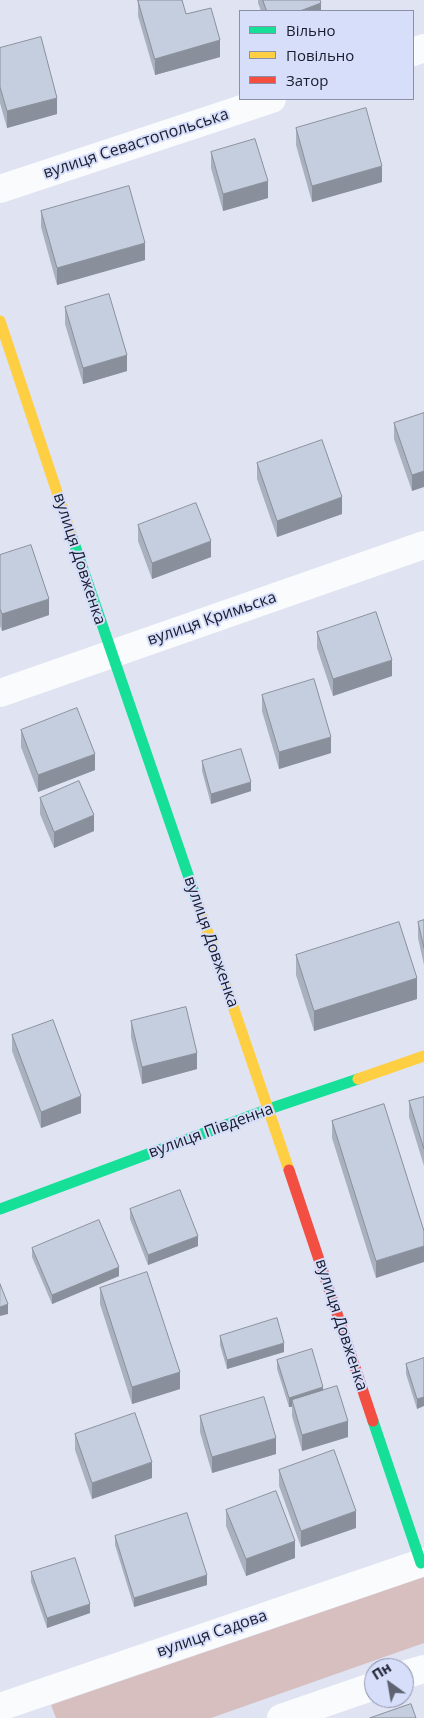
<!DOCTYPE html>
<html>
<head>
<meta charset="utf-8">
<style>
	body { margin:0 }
	#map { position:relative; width:424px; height:1718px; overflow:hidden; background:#dfe3f2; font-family:"Open Sans",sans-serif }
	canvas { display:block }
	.legend { position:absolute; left:239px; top:10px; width:175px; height:90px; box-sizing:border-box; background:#d7defa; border:1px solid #8b90a8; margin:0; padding:6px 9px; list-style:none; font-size:15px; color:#181c2c }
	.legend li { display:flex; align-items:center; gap:10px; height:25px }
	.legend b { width:25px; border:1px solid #8b90a8 }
	.north { position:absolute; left:364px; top:1658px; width:50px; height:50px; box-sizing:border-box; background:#d7defa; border:1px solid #8b90a8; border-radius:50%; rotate:328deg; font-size:14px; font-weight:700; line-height:20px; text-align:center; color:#181c2c }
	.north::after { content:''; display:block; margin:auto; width:18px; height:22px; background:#5e6271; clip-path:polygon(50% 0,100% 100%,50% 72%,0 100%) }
</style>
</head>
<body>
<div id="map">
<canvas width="424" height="1718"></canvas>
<ul class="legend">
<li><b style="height:6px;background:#16e098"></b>Вільно</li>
<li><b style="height:6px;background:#ffcf43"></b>Повільно</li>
<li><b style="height:6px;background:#f24e42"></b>Затор</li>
</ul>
<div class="north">Пн</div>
</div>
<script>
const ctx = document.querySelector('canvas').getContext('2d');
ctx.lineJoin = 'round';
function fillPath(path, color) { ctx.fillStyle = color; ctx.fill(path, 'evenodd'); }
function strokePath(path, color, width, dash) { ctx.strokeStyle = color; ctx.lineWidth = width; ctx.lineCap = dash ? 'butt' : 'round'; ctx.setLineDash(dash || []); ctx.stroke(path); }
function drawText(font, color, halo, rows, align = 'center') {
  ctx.font = font + ' "Open Sans",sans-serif'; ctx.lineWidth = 4; ctx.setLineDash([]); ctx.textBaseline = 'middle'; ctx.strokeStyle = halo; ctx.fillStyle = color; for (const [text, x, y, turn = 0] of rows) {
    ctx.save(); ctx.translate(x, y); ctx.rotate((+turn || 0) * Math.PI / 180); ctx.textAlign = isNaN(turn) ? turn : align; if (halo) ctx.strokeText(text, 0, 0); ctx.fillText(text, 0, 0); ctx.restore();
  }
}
const green = new Path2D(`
	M424,1577V1643L211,1718H56L51,1705Z`);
const street = new Path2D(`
	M413,52L424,48
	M0,189L272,99
	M0,693L424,545
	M404,1675L424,1669
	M0,1707L424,1562
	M281,1718L374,1686`);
const fast = new Path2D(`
	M71,534L197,901
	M0,1209L269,1109L358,1079
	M373,1421L421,1563`);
const slow = new Path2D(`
	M0,321L71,534
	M197,901L289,1170
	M358,1079L424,1056`);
const jam = new Path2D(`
	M289,1170L373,1421`);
const wall = new Path2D(`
	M138,0L186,14L220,57L155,75L138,16Z
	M258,0H320L321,11H261L258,3Z
	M0,48L57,114L7,128L0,103Z
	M296,128L382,182L312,202L296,145Z
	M211,152L268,198L223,211L211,168Z
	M41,211L145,260L57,285L41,227Z
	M65,307L127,371L83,384L65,324Z
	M424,413L412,491L394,439V423Z
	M257,463L342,514L277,537L257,479Z
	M138,525L211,557L152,579L138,541Z
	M0,555L49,615L2,631L0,626Z
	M317,632L392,676L333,696L317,648Z
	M262,695L331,753L279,769L262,711Z
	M21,730L95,770L38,792L21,747Z
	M202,761L251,791L211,804L202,771Z
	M40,798L94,831L54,848L40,814Z
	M424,920V965L418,938V922Z
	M296,955L417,999L314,1031L296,975Z
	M131,1021L197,1069L142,1084L131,1037Z
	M12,1035L81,1113L41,1128L12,1051Z
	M424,1097V1166L409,1117V1101Z
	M384,1104L376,1278L332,1138V1121Z
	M130,1209L198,1246L148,1265L130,1219Z
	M32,1248L119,1276L52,1304L32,1257Z
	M100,1288L180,1389L132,1404L100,1304Z
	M220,1336L284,1352L227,1369L220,1345Z
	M424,1358L417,1409L406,1374V1364Z
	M277,1360L323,1390L348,1437L302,1451L292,1416V1407H289L277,1369Z
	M200,1416L276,1454L212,1473L200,1432Z
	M75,1434L152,1478L92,1499L75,1450Z
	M279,1470L356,1528L301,1547L279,1486Z
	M226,1510L295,1558L246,1576L226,1526Z
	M115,1536L207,1585L134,1607L115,1545Z
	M31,1572L90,1613L47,1628L31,1582Z`);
const shadedWall = new Path2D(`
	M321,3V11H300Z
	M220,40V57L155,75V59Z
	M57,98V114L7,128V111Z
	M382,166V182L312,202V186Z
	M268,181V198L223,211V194Z
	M145,243V260L57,285V268Z
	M127,355V371L83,384V368Z
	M424,471V487L412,491V475Z
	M342,497V514L277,537V521Z
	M211,541V557L152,579V563Z
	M49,599V615L2,631V614Z
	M392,660V676L333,696V679Z
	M331,737V753L279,769V752Z
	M95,754V770L38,792V775Z
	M251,782V791L211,804V794Z
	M94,815V831L54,848V832Z
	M417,978V999L314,1031V1011Z
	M197,1053V1069L142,1084V1067Z
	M81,1096V1113L41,1128V1112Z
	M198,1236V1246L148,1265V1255Z
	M424,1246V1262L376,1278V1261Z
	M119,1267V1276L52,1304V1295Z
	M8,1304V1314L0,1316V1307Z
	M284,1343V1352L227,1369V1360Z
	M180,1372V1389L132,1404V1387Z
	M323,1387V1397L292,1400V1407H289V1398Z
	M424,1397V1406L417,1409V1399Z
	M348,1421V1437L302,1451V1435Z
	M276,1438V1454L212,1473V1457Z
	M152,1462V1478L92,1499V1483Z
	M356,1511V1528L301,1547V1531Z
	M295,1541V1558L246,1576V1559Z
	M207,1575V1585L134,1607V1598Z
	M90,1604V1613L47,1628V1618Z`);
const building = new Path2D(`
	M138,0H182L186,14L211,8L220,40L155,59Z
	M263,0H320L321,3L300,11H267Z
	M41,37L57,98L7,111L0,87V48Z
	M366,108L382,166L312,186L296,128Z
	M255,139L268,181L223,194L211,152Z
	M129,186L145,243L57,268L41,211Z
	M109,294L127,355L83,368L65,307Z
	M424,413V471L412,475L394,423Z
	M322,440L342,497L277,521L257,463Z
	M196,503L211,541L152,563L138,525Z
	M31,545L49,599L2,614L0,609V555Z
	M376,612L392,660L333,679L317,632Z
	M314,679L331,737L279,752L262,695Z
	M77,708L95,754L38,775L21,730Z
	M241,749L251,782L211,794L202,761Z
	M79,781L94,815L54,832L40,798Z
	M424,920V948L418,922Z
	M399,922L417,978L314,1011L296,955Z
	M186,1007L197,1053L142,1067L131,1021Z
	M53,1020L81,1096L41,1112L12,1035Z
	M424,1097V1149L409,1101Z
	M384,1104L424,1231V1246L376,1261L332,1121Z
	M180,1190L198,1236L148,1255L130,1209Z
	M99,1220L119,1267L52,1295L32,1248Z
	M147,1272L180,1372L132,1387L100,1288Z
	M0,1284L8,1304L0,1307Z
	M277,1318L284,1343L227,1360L220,1336Z
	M312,1349L323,1387L289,1398L277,1360Z
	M424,1358V1397L417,1399L406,1364Z
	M337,1386L348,1421L302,1435L292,1400Z
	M264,1397L276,1438L212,1457L200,1416Z
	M135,1413L152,1462L92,1483L75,1434Z
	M334,1450L356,1511L301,1531L279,1470Z
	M276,1491L295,1541L246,1559L226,1510Z
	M187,1513L207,1575L134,1598L115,1536Z
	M75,1558L90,1604L47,1618L31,1572Z
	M411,1704L416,1718H370Z`);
const streetNames = [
	["вулиця Севастопольська",136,144,-18],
	["вулиця Довженка",79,559,72],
	["вулиця Кримьска",212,619,-19],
	["вулиця Довженка",211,942,71],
	["вулиця Південна",211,1131,-20],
	["вулиця Довженка",341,1325,72],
	["вулиця Садова",212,1634,-19]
];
fillPath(green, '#d8bfbf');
strokePath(street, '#fafbfd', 28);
strokePath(fast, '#16e098', 11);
strokePath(slow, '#ffcf43', 11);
strokePath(jam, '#f24e42', 11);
fillPath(wall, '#a9b1bf');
fillPath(shadedWall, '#8a909b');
fillPath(building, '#c5cede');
strokePath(building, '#8a909b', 1);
drawText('16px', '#181c2c', '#d7defa', streetNames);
</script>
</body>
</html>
